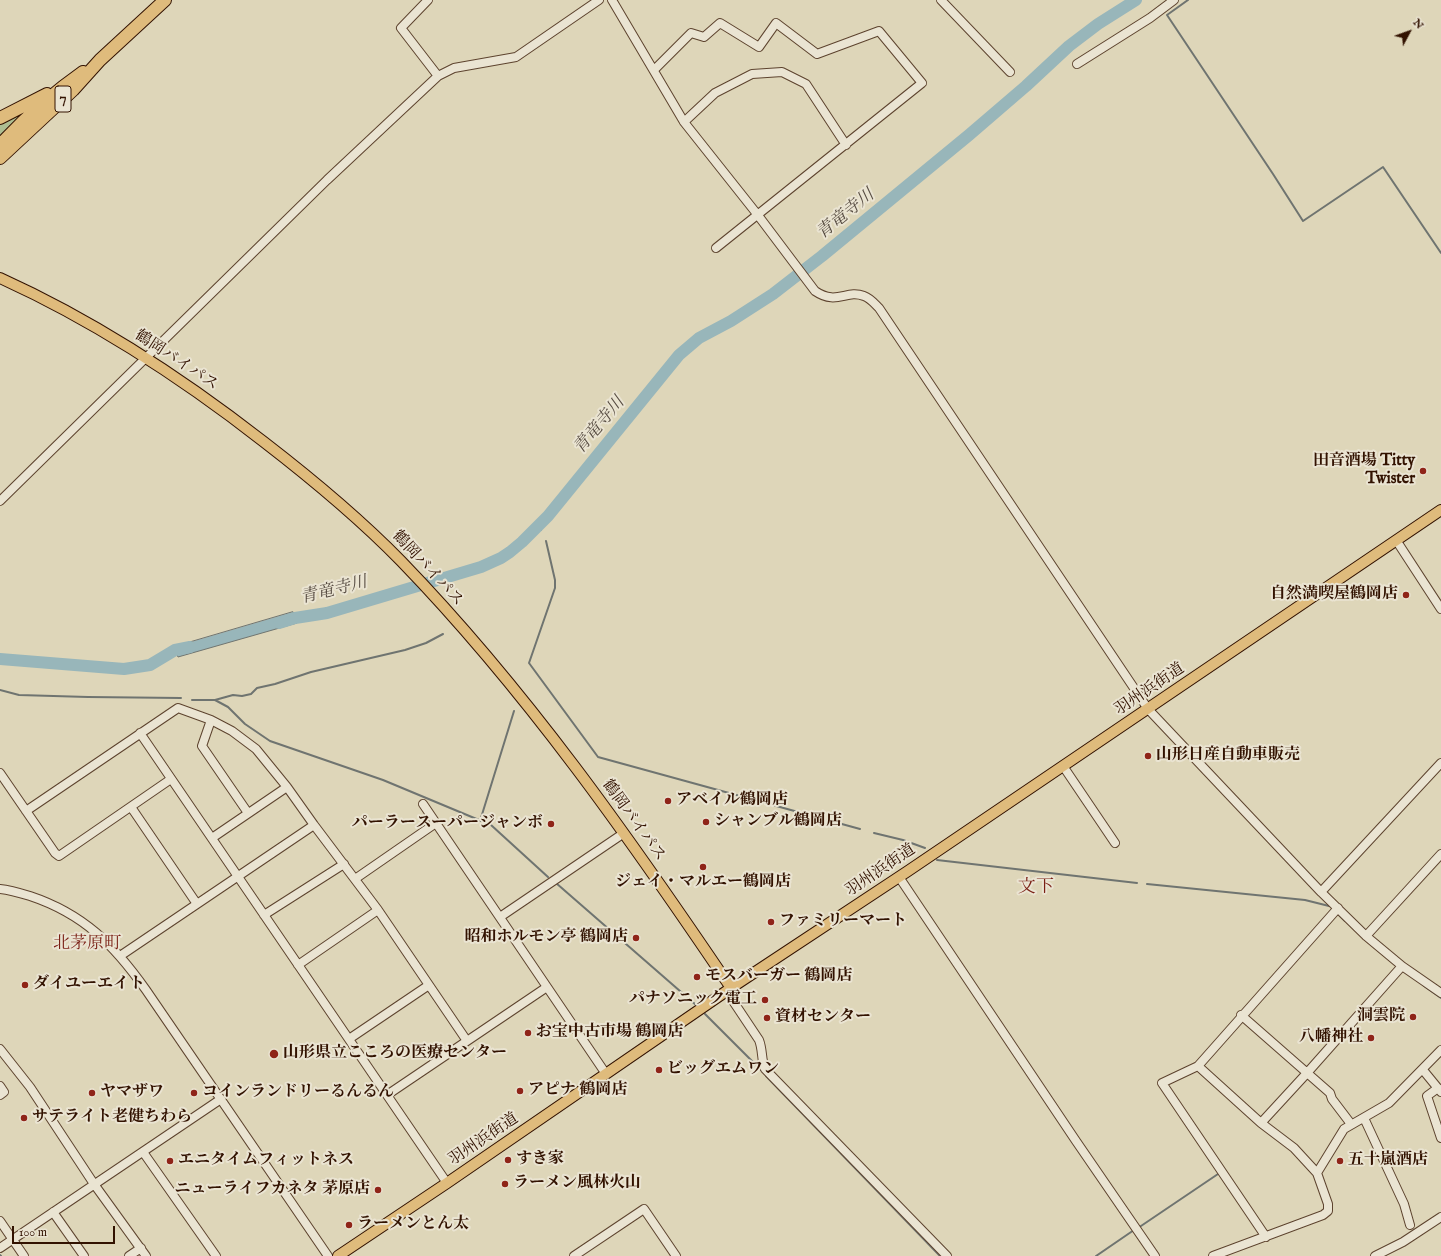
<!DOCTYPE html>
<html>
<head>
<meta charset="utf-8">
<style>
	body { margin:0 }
	#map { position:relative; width:1441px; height:1256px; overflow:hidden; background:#ded6b9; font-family:"IM FELL English",serif }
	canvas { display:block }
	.north { position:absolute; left:1389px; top:12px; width:40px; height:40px; -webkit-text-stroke:3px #eae4d2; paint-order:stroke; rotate:49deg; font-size:11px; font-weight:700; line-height:16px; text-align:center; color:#321200 }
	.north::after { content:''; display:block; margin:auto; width:14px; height:18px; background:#321200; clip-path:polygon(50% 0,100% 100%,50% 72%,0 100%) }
	.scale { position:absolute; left:12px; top:1226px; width:103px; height:18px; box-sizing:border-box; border:2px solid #321200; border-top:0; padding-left:5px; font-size:12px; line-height:14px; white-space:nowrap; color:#321200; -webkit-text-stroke:3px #eae4d2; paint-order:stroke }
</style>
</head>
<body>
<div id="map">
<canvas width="1441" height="1256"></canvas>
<div class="north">N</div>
<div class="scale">100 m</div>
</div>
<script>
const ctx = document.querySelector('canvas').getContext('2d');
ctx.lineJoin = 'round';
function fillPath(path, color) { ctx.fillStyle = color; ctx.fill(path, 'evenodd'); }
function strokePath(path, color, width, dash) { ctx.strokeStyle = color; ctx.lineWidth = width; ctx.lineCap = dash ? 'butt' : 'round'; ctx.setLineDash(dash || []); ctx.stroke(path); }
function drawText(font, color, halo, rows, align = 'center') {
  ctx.font = font + ' "IM FELL English","Noto Serif JP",serif'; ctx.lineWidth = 4; ctx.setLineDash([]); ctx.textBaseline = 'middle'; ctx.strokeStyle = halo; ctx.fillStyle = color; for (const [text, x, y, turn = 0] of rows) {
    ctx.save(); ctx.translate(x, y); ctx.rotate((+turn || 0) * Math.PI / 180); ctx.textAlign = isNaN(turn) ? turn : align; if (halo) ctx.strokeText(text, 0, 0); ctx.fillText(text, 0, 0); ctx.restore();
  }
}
const green = new Path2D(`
	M47,97L0,141V117Z`);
const water = new Path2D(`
	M293,612L297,623L178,657L174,647Z`);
const stream = new Path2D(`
	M1188,0L1167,15L1273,174L1303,221L1383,167L1441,253
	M540,523L541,530
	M546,541L555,580V588L529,663L598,757L860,829
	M0,690L19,695L88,697L181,698
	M192,700H215L233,695L242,696L251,694L257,688L275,684L311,672L405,650L426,643L443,634
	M215,700L228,707L245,724L270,741L383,780L491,825L548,877
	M480,821L514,711
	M874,833L903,840L925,848
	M937,860L1137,883
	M556,883L696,1005
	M1147,884L1305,900L1329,906
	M1337,913L1345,921
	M1424,986L1441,998
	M705,1014L763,1072
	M766,1076L940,1256
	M1138,1228L1218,1174
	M0,1255L1,1256
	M1096,1256L1134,1230`);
const river = new Path2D(`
	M279,623L295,618L327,613L481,567L501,558L510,552L522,542L548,516L679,355L699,338L731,321L773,294L822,256L969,135L1026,86L1069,46L1098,24L1136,0
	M0,659L124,669L150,665L175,650L190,647`);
const minor = new Path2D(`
	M428,0L401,28L438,76
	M612,0L684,122L757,214L815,291C837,306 846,289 864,296C870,298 874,303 879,308L1148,709L1321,892L1366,936L1402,966L1441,993
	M941,0L1010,72
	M1077,64L1150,18L1174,0
	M654,70L691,33L704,37L720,23L759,47L776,23L817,54L879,31L922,83L716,248
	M684,122L715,93L752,74L782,72L806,84L846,145
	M0,501L327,180L438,76L454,68L516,57L599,0
	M1396,540L1441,609
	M211,720L202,746L248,813
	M140,733L447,1183
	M1063,766L1115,843
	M0,773L55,853L59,856L171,779
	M423,804L606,1074
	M131,807L197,904
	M26,811L178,708L211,720L232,731L256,749L287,787L314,825L378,910L467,1041
	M212,838L287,787
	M899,877L1076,1141L1155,1256
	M355,879L436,823
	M0,889C10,890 20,893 30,896C84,914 114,945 146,990L328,1256
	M1321,892L1441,763
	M264,915L344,864
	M500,917L624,833
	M1366,936L1441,854
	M120,956L314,825
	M298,965L378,910
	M731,988L733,1001L759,1040C763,1050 761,1059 765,1069L947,1256
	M1241,1015L1330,1093L1332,1099L1351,1124
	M349,1039L429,985
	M0,1049L30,1087L94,1184L146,1256
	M1198,1066L1261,1123L1294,1148L1317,1173
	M1423,1070L1441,1092
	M0,1086L4,1092L0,1095
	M1438,1088L1427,1096L1441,1138
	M387,1095L547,987
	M1364,1118L1404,1204L1410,1225
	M1261,1123L1307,1073L1402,966
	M143,1152L216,1256
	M53,1212L84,1256
	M0,1221L24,1256
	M1266,1237L1162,1083L1198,1066L1338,908
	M0,1248L221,1099
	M129,1256L141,1248
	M574,1256L644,1209L676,1256
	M1213,1256L1323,1215L1328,1211V1204L1317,1173L1344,1129L1389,1103L1441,1050
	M1375,1256L1403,1242L1441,1217`);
const major = new Path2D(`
	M0,278C95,321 182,378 264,442C312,479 359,518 401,561C526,690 631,840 731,988
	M338,1256L447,1183L731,988L908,871L1441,510`);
const highway = new Path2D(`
	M0,118L47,94
	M0,145C25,118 53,93 83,72
	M0,158L73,90L100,60L165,0`);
const markers = [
	[1423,471,4,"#8f2418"],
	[1406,595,4,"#8f2418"],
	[1148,756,4,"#8f2418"],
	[668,801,4,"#8f2418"],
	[706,822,4,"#8f2418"],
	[551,824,4,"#8f2418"],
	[703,867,4,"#8f2418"],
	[771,922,4,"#8f2418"],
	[636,938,4,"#8f2418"],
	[697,977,4,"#8f2418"],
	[25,985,4,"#8f2418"],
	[765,1000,4,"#8f2418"],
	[1413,1017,4,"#8f2418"],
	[767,1018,4,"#8f2418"],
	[528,1033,4,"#8f2418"],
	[1371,1038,4,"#8f2418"],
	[274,1054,5,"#8f2418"],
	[659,1070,4,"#8f2418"],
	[520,1091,4,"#8f2418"],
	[92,1093,4,"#8f2418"],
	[194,1093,4,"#8f2418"],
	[24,1118,4,"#8f2418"],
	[508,1160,4,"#8f2418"],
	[170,1161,4,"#8f2418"],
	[1340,1161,4,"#8f2418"],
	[505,1184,4,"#8f2418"],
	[378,1190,4,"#8f2418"],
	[349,1225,4,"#8f2418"]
];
const shields = [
	[63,99,16]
];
const shieldNames = [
	["7",63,99]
];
const streetNames = [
	["鶴岡バイパス",176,361,33],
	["鶴岡バイパス",427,569,47],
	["羽州浜街道",1150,690,-34],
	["鶴岡バイパス",633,821,54],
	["羽州浜街道",881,871,-34],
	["羽州浜街道",484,1140,-34]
];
const poiNames = [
	["田音酒場 Titty",1415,462,"right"],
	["Twister",1415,480,"right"],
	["自然満喫屋鶴岡店",1398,595,"right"],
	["山形日産自動車販売",1156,756],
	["アベイル鶴岡店",676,801],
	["シャンブル鶴岡店",714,822],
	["パーラースーパージャンボ",543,824,"right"],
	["ジェイ・マルエー鶴岡店",703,883,"center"],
	["ファミリーマート",779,922],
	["昭和ホルモン亭 鶴岡店",628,938,"right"],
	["モスバーガー 鶴岡店",705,977],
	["ダイユーエイト",33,985],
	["パナソニック電工",757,1000,"right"],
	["洞雲院",1405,1017,"right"],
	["資材センター",775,1018],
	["お宝中古市場 鶴岡店",536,1033],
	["八幡神社",1363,1038,"right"],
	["山形県立こころの医療センター",283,1054],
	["ビッグエムワン",667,1070],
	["アピナ 鶴岡店",528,1091],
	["ヤマザワ",100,1093],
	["コインランドリーるんるん",202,1093],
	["サテライト老健ちわら",32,1118],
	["すき家",516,1160],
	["エニタイムフィットネス",178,1161],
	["五十嵐酒店",1348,1161],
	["ラーメン風林火山",513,1184],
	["ニューライフカネタ 茅原店",370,1190,"right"],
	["ラーメンとん太",357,1225]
];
const waterNames = [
	["青竜寺川",846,215,-39],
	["青竜寺川",600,426,-50],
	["青竜寺川",334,591,-14]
];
const neighbourhoodNames = [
	["北茅原町",87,945]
];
const quarterNames = [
	["文下",1036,888]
];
fillPath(green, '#aebe92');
fillPath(water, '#98b6ba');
strokePath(water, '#6f7470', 1);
strokePath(stream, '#6f7470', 2);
strokePath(river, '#98b6ba', 12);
strokePath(minor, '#5d432e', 10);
strokePath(major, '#321200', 12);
strokePath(highway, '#321200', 14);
strokePath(minor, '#eae4d2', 8);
strokePath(major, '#dfbb7c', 10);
strokePath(highway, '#dfbb7c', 12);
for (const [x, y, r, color] of markers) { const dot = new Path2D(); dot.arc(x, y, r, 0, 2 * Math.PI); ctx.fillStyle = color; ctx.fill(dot); strokePath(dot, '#eae4d2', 1.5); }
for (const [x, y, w] of shields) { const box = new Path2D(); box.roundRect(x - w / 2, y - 13, w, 26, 3); ctx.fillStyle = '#eae4d2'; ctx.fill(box); strokePath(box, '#321200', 1); }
drawText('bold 15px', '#321200', null, shieldNames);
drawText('16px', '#321200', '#eae4d2', streetNames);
drawText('bold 16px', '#321200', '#eae4d2', poiNames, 'left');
drawText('italic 17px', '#564b41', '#eae4d2', waterNames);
drawText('17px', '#7a1f14', '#eae4d2', neighbourhoodNames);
drawText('18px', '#7a1f14', '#eae4d2', quarterNames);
</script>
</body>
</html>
